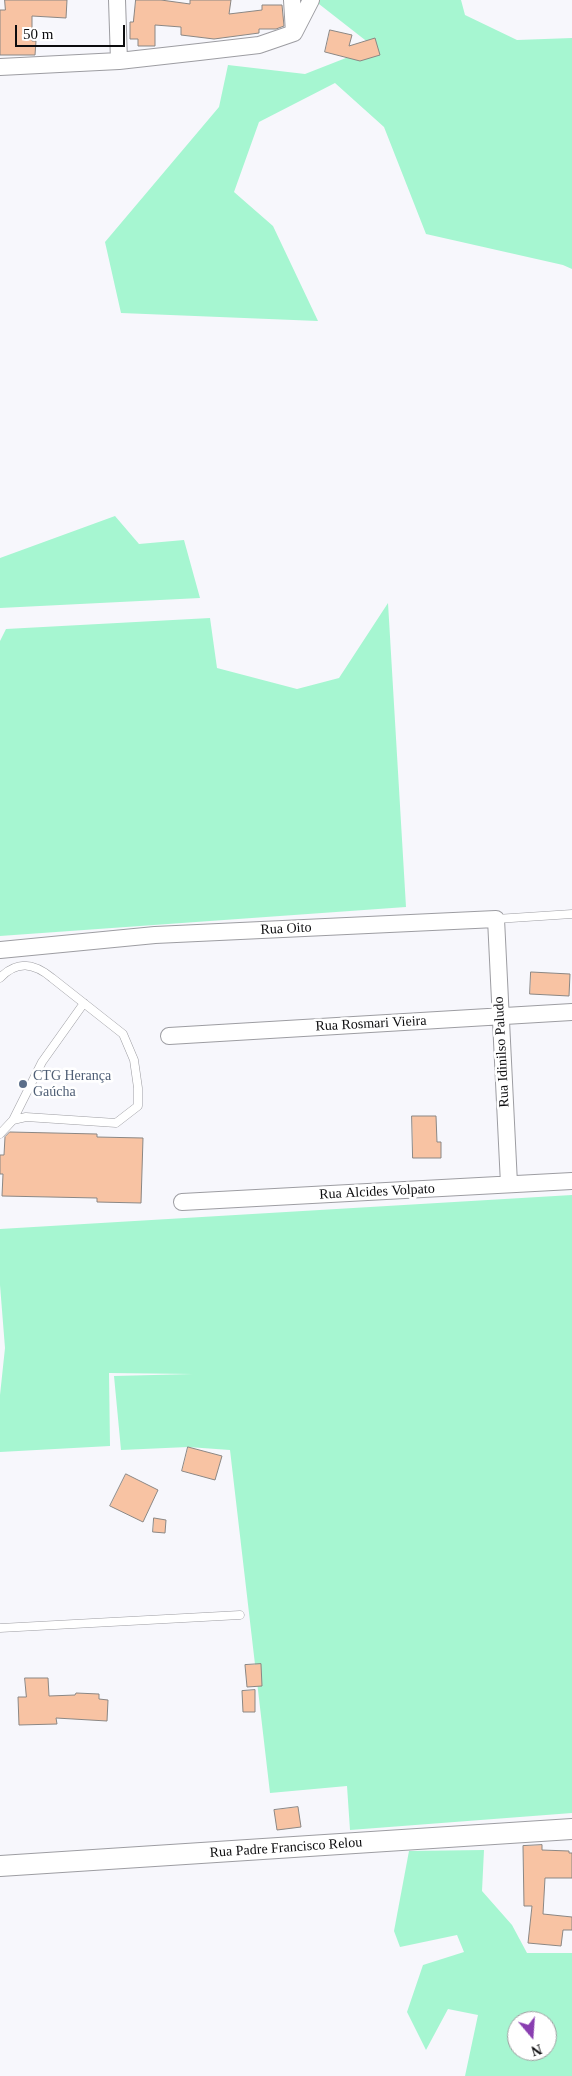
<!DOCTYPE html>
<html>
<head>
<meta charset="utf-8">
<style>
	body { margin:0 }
	#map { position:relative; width:572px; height:2076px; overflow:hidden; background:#f7f7fc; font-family:"Times New Roman",serif }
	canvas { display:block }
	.north { position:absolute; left:507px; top:2011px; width:50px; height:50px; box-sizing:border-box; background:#fff; border:1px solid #9e9e9f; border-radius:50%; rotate:162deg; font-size:14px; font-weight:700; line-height:20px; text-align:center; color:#0c0c0e }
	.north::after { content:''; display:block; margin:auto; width:18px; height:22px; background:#893eb0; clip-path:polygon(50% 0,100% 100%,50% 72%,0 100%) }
	.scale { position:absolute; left:15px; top:25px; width:110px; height:22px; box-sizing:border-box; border:2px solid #0c0c0e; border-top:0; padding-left:6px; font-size:15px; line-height:18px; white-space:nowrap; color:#0c0c0e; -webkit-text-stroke:4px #fff; paint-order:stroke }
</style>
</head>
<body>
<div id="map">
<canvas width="572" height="2076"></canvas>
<div class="north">N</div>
<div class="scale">50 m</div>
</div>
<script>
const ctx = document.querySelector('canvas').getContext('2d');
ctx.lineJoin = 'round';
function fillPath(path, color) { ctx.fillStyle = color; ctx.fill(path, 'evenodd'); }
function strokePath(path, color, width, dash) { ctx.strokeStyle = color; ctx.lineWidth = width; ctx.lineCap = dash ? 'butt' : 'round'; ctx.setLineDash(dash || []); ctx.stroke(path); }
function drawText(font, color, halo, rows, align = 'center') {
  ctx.font = font + ' "Times New Roman",serif'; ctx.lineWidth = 5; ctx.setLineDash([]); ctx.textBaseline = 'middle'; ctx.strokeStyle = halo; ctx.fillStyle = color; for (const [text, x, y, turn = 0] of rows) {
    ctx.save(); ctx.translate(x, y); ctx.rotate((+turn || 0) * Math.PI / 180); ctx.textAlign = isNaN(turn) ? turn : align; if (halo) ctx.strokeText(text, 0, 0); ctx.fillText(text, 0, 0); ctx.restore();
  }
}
const green = new Path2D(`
	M319,0H461L465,15L517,40L572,38V269L563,265L426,234L384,127L335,83L259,122L234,192L273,226L318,321L121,313L105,242L219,107L228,65L305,74L374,47L319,4Z
	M115,516L139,544L184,540L200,598L0,608V558Z
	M388,603L406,907L0,936V641L6,629L210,618L217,668L297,689L339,678Z
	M572,1195V1813L350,1830L347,1786L270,1793L230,1450L188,1447L121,1450L114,1376L193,1374L109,1373L110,1446L0,1452V1395L5,1348L0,1285V1229Z
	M484,1850L482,1891L512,1925L527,1953H572V2076H465L478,2015L448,2009L426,2050L407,2012L423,1965L464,1952L457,1935L400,1947L394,1931L409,1851ZM517,2021H547V2051H517Z`);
const building = new Path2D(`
	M5,0H67L66,18L32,16V41H36L35,55H0V10H5Z
	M136,0H161L190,4V0H231L229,14L262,10V5H282L284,26L276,29H259V33L214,39L181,35V27L155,25V46H138V39H130V22H133Z
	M330,30L352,35L349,46L375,38L380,55L360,61L325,52Z
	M531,972L570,974L569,996L530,994Z
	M412,1116H436L437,1142H441V1158H413Z
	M10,1132L97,1134V1137L143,1138L141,1203L97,1202V1198L2,1196L3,1174H0V1155H4L5,1137Z
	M188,1447L222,1456L215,1480L182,1471Z
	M126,1474L158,1490L143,1522L110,1506Z
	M154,1518L166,1520L165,1533L153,1532Z
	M261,1664L262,1686L247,1687L245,1665Z
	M25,1678H48L49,1696L75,1695L76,1693L99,1694V1699L108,1700L107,1721L56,1718L57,1724L19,1725L18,1697H26Z
	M255,1690V1712H243L242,1691Z
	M298,1807L301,1827L277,1830L274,1810Z
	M542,1845V1850L569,1851V1853H572V1878H545L543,1914L572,1917V1930H563L561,1946L528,1943L532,1906H524L523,1846Z`);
const service = new Path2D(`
	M496,919L572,914
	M0,978C17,960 34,963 52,978L123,1034L134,1060L138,1088V1106L116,1123L26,1117L13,1120L0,1134
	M13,1120L42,1062L84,1003
	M0,1628L240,1615`);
const minor = new Path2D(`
	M117,0L119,61
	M292,0L294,33
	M0,67L119,61L199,52L259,45L294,33L311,0
	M0,950L155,935L496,919L509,1184
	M169,1036L572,1012
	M182,1202L572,1181`);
const tertiary = new Path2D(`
	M0,1866L572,1829`);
const markers = [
	[23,1084,5,"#5c6f8a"]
];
const streetNames = [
	["Rua Oito",286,929,-3],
	["Rua Rosmari Vieira",371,1024,-3],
	["Rua Idinilso Paludo",502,1052,-93],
	["Rua Alcides Volpato",377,1192,-3],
	["Rua Padre Francisco Relou",286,1848,-4]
];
const serviceNames = [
	["CTG Herança",33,1076],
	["Gaúcha",33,1092]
];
fillPath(green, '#a6f6d1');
fillPath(building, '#f8c3a3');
strokePath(building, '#8b8784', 1);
strokePath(service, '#9d9da2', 9);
strokePath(minor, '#9d9da2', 18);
strokePath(tertiary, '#9d9da2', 22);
strokePath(service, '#fff', 8);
strokePath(minor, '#fff', 16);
strokePath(tertiary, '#fff', 20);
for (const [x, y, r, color] of markers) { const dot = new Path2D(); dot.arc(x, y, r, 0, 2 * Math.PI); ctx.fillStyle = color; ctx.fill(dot); strokePath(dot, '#fff', 2); }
drawText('14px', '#0c0c0e', '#fff', streetNames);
drawText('14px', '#4e5e75', '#fff', serviceNames, 'left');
</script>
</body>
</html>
